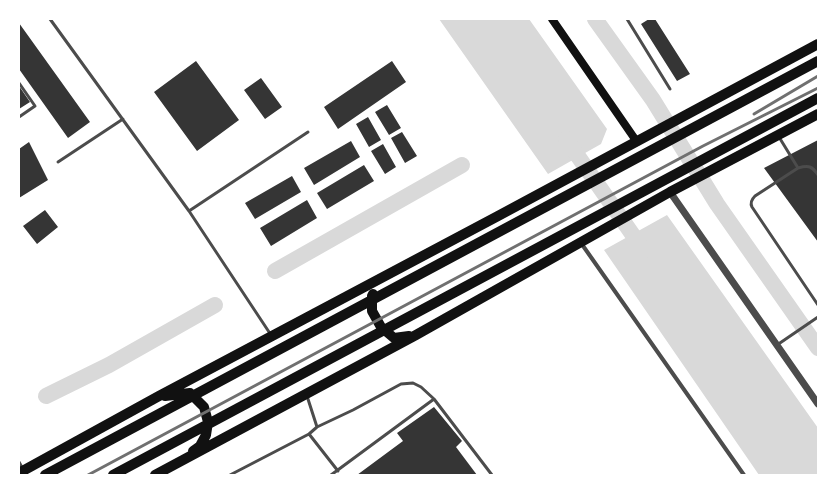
<!DOCTYPE html>
<html>
<head>
<meta charset="utf-8">
<style>
	body { margin:0 }
	#map { position:relative; width:837px; height:494px; overflow:hidden; background:#fff; font-family:"DM Sans",sans-serif }
	canvas { display:block }
	.frame { position:absolute; inset:0; border:20px solid #fff; pointer-events:none }
</style>
</head>
<body>
<div id="map">
<canvas width="837" height="494"></canvas>
<div class="frame"></div>
</div>
<script>
const ctx = document.querySelector('canvas').getContext('2d');
ctx.lineJoin = 'round';
function fillPath(path, color) { ctx.fillStyle = color; ctx.fill(path, 'evenodd'); }
function strokePath(path, color, width, dash) { ctx.strokeStyle = color; ctx.lineWidth = width; ctx.lineCap = dash ? 'butt' : 'round'; ctx.setLineDash(dash || []); ctx.stroke(path); }
const water = new Path2D(`
	M439,19H529L607,129L601,144L548,174Z
	M667,215L818,428V475H759L604,250Z`);
const canal = new Path2D(`
	M595,19L653,100L717,204L818,348
	M566,139L644,251
	M275,271L462,165
	M46,396L109,365L215,305`);
const building = new Path2D(`
	M649,19H655L690,74L677,81L641,24Z
	M19,23L90,122L68,138L19,69Z
	M196,61L239,120L197,151L154,92Z
	M392,61L406,82L338,129L324,107Z
	M261,78L282,107L265,119L244,90Z
	M19,86L30,102L19,109Z
	M387,105L401,128L389,135L375,112Z
	M368,117L381,140L369,147L356,124Z
	M402,132L417,156L405,163L391,138Z
	M818,140V242L764,168Z
	M351,141L360,157L314,185L304,168Z
	M29,142L48,180L19,198V149Z
	M383,144L396,167L385,174L371,151Z
	M364,165L374,181L327,209L317,193Z
	M292,176L301,192L255,219L245,203Z
	M307,200L317,218L271,246L260,228Z
	M45,210L58,227L37,244L23,226Z
	M434,407L462,441L456,447L477,475H357L403,441L397,433Z`);
const service = new Path2D(`
	M50,19L189,211L271,335
	M627,19L670,89
	M19,83L35,106L19,117
	M779,137L798,168C809,165 812,166 818,175
	M58,162L123,119
	M798,168L755,196C752,199 750,203 752,207L818,305
	M189,211L308,132
	M777,345L818,317
	M307,396L317,427
	M309,434L338,471
	M19,462L23,469
	M230,475L309,434L317,427L353,410L401,384L413,383L421,387L434,399L492,475
	M331,475L434,399`);
const minor = new Path2D(`
	M581,243L744,475`);
const tertiary = new Path2D(`
	M670,192L818,404`);
const secondary = new Path2D(`
	M552,19L637,142`);
const primary = new Path2D(`
	M373,294L372,296V311L381,327L394,338L409,336
	M165,396L190,393L204,407L208,422L206,435L200,446L193,451
	M19,473L159,396L498,216L818,44
	M45,475L818,61
	M113,475L818,98
	M155,475L416,335L670,192L818,114`);
const rail = new Path2D(`
	M754,114L818,76
	M88,475L703,146L818,88`);
fillPath(water, '#d9d9d9');
strokePath(canal, '#d9d9d9', 16);
fillPath(building, '#353535');
strokePath(service, '#4c4c4c', 3);
strokePath(minor, '#4c4c4c', 4);
strokePath(tertiary, '#4c4c4c', 7);
strokePath(secondary, '#111', 8);
strokePath(primary, '#111', 10);
strokePath(rail, '#707070', 3);
</script>
</body>
</html>
